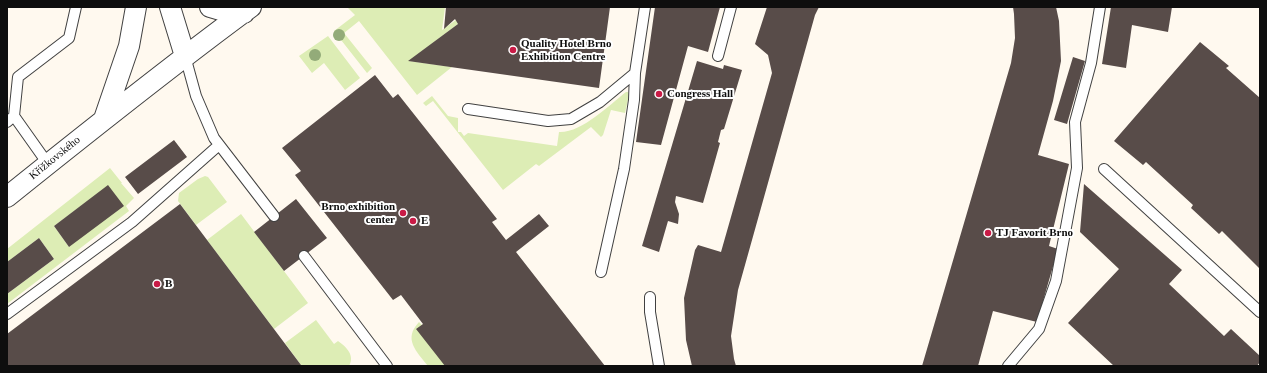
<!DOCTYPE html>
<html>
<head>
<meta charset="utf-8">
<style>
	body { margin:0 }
	#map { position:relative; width:1267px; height:373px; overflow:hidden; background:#fff9ef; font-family:Georgia,serif }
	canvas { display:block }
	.frame { position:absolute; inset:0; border:8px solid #0e0e0e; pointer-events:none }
</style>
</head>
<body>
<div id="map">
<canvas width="1267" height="373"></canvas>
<div class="frame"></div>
</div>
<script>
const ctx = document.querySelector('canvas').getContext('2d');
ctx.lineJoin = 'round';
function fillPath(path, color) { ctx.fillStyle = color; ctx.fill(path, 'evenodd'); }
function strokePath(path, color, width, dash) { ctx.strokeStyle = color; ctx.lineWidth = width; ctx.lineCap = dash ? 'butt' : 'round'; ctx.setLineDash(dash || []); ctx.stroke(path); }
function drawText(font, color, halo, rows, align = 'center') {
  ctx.font = font + ' Georgia,serif'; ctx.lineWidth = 4; ctx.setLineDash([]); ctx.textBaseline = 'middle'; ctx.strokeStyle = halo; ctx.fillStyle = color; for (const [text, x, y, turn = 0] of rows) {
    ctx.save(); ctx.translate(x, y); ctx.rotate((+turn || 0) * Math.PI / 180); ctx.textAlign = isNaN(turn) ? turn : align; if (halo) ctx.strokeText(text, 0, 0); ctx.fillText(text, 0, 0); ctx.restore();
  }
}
const green = new Path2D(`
	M347,7H445L442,30L456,20L458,24L409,61L452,67L417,95L359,21L344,33L372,68L367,73L334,31L355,15Z
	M328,36L360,78L345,90L324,63L312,73L299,56Z
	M626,92H628L629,95L625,113L611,110L603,135L601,137L591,127L539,166L536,164L503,190L433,101L426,106L423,103L432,96L448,116L458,118V132H461L464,136L468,133L557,146L559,132C582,133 609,105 626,92Z
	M110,168L122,183H121L134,198L126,206L129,211L7,304V294L54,259L39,238L7,262V249ZM108,186L69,247L54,226Z
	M205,176L208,177L227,202L196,225L178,201L179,193L198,179Z
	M241,214L308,303L274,329L207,240Z
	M316,320L334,344L338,341C347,347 355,356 349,366H300L301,365L285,343Z
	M419,322L422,325L447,366H428C416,351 403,339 419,322Z`);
const building = new Path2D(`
	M446,7H610L599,88L408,61L458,24L455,19L444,29Z
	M655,7H720L708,52L688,46L661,145L636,142Z
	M767,7H819L815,15L738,290L731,336L734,359L736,366H692L686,340L684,298L695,250L698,245L721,252L772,73L768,55L755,44Z
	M1013,7H1056L1059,21L1061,61L1053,101L1038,155L1069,164L1049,246L1058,249L1037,322L993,311L978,366H922L1011,63L1015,38L1014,14Z
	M1111,7H1172L1168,32L1132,25L1126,68L1102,64Z
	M1200,42L1229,66L1226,68L1260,98V269L1222,231L1219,234L1191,208L1193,205L1146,162L1143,165L1114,141Z
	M1073,57L1085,61L1067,124L1054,120Z
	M697,61L723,69L724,65L742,70L724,129L721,130L718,142L720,143L703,203L676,196L675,202L679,214L678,224L668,221L659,252L642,246Z
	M375,75L393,98L398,94L497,219L492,222L506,240L539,214L549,226L516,252L605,366H445L416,329L423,324L401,295L393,300L295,175L301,171L282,148Z
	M174,140L187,157L138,194L125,177Z
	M1084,184L1182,270L1169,284L1224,336L1231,329L1260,356V362L1257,366H1114L1068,323L1119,269L1080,232Z
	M108,185L124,206L69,247L54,226Z
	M296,199L327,238L284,271L254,232Z
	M180,204L301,365L7,366V334Z
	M39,238L54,259L7,294V262Z`);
const lane = new Path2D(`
	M185,56L196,96L214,138L274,216
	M718,56L731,7
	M468,109L548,121L571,119L600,102L635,73
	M14,116L48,164
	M7,122L14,116L18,77L69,38L76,7
	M1104,169L1260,312
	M304,256L387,366
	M601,272L624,169L634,100L635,73L645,7
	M650,297V312L659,366
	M7,314L132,222L219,145
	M1008,366L1039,329L1056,281L1077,168L1075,122L1091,63L1100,7`);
const street = new Path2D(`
	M170,7L185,56
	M210,7L227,12L244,13
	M104,119L129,46L136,7
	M7,197C88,132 168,68 251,7`);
const trees = [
	[339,35],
	[315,55]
];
const markers = [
	[513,50,4,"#c91b46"],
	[659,94,4,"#c91b46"],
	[403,213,4,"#c91b46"],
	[413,221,4,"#c91b46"],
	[988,233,4,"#c91b46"],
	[157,284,4,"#c91b46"]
];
const poiNames = [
	["Quality Hotel Brno",521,44],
	["Exhibition Centre",521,57],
	["Congress Hall",667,94],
	["Brno exhibition",395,207,"right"],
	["center",395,220,"right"],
	["E",421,221],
	["TJ Favorit Brno",996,233],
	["B",165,284]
];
const streetNames = [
	["Křížkovského",55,158,-39]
];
fillPath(green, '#ddedb5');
fillPath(building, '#584c49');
strokePath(lane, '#414141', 12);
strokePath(street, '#414141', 22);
strokePath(lane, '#fff', 10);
strokePath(street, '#fff', 20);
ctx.fillStyle = '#93ab79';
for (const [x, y] of trees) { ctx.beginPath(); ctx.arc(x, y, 6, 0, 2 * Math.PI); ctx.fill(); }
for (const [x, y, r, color] of markers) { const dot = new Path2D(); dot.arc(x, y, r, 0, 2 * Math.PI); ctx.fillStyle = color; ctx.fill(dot); strokePath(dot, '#fff', 1.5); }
drawText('bold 11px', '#0e0e0e', '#fff', poiNames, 'left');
drawText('11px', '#0e0e0e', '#fff', streetNames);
</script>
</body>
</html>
